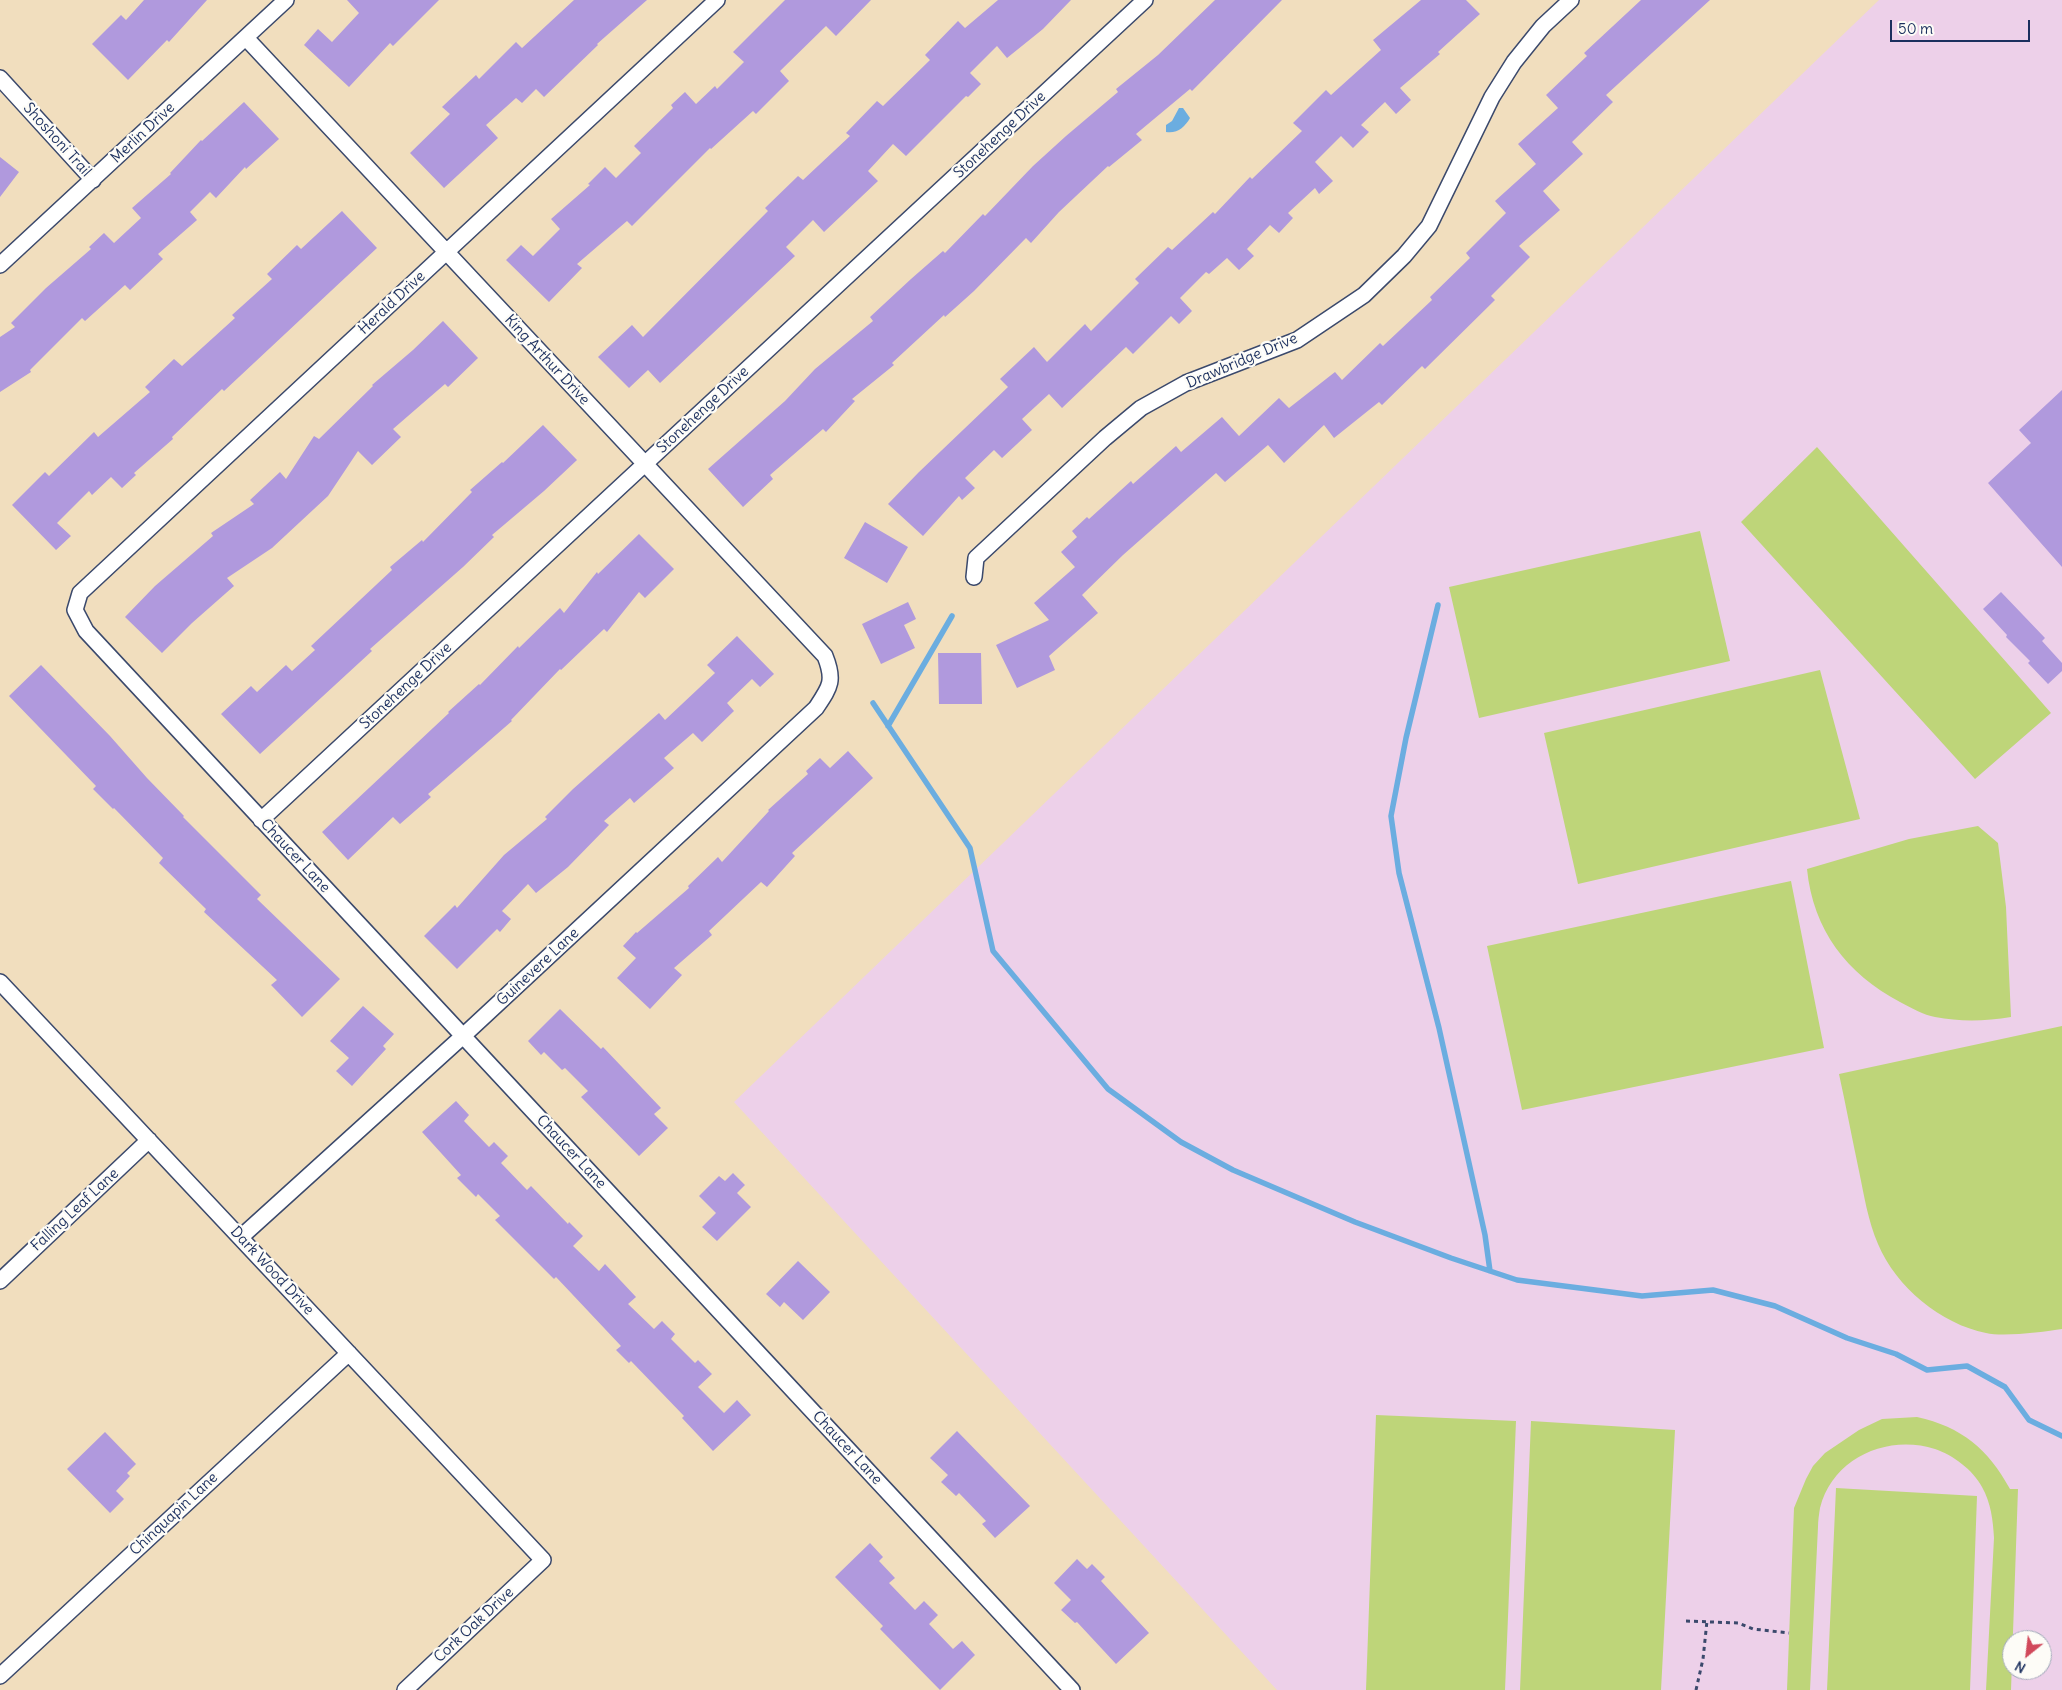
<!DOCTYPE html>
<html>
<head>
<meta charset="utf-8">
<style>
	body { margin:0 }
	#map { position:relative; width:2062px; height:1690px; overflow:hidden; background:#f1debe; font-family:Delius,sans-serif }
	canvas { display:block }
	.north { position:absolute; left:2002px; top:1630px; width:50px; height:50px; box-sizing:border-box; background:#fdfcf7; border:1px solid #a3aaba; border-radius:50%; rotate:209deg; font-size:14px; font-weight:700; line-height:20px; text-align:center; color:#1b2f5e }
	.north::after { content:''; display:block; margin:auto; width:18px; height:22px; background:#d1495b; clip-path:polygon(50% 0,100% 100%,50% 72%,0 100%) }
	.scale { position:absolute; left:1890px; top:20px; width:140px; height:22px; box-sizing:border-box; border:2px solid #1b2f5e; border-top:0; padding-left:6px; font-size:15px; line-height:18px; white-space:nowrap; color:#1b2f5e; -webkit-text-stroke:4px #fdfcf7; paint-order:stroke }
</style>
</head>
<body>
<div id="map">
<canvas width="2062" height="1690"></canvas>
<div class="north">N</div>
<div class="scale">50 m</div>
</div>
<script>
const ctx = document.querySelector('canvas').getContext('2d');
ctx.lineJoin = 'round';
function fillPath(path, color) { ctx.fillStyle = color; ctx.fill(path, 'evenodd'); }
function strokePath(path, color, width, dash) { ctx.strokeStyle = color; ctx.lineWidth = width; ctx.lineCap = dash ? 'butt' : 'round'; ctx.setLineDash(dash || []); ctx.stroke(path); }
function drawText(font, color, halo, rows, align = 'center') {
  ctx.font = font + ' Delius,sans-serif'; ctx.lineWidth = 4.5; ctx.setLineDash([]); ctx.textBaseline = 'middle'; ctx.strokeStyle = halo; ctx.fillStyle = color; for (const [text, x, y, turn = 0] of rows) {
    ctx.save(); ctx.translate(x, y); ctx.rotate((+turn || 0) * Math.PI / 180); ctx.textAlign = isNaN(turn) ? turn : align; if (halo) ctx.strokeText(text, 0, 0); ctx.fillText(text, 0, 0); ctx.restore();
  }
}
const built = new Path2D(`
	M1879,0H2062V1690H1277L734,1102ZM2012,1640H2042V1670H2012Z`);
const green = new Path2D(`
	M1817,447L2051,713L1975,779L1741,522Z
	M1700,531L1730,661L1479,718L1449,587Z
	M1820,670L1860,819L1578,884L1544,733Z
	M1978,826L1998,843L2006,907L2011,1017C1986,1021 1961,1022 1935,1017C1924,1015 1911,1008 1900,1002C1847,974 1813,930 1807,869L1909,839Z
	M1791,881L1824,1048L1522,1110L1487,946Z
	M2062,1026V1329C2044,1332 2003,1337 1986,1333C1941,1324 1896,1287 1878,1244C1868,1221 1864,1195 1859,1171C1852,1138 1846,1106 1839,1074Z
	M1376,1415L1516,1421L1505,1690H1366Z
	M1917,1417C1962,1427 1988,1449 2010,1489H2018L2011,1690H1986L1994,1538C1993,1520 1991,1503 1982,1487C1973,1470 1953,1455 1935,1449C1888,1434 1833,1457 1820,1508C1819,1514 1818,1521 1818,1527L1810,1690H1787L1794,1508L1806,1479L1813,1466L1825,1453L1859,1430L1882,1419Z
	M1531,1421L1675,1430L1661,1690H1520Z
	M1836,1488L1977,1496L1970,1690H1827Z`);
const water = new Path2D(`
	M1179,108H1183L1190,118C1185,127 1177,134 1166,132V125L1172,121Z`);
const stream = new Path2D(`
	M1438,605L1406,738L1391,816L1399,873L1439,1028L1485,1235L1490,1271
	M873,703L970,848L993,951L1108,1089L1181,1142L1233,1170L1355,1222L1451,1258L1517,1280L1642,1296L1713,1290L1775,1306L1847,1338L1896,1354L1927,1370L1967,1366L2005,1387L2029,1420L2062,1436
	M888,726L952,616`);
const building = new Path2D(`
	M144,0H207L169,42L167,40L128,80L92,44L121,15L126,20Z
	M347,0H439L393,46L390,43L349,87L304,45L318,29L332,42L359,13Z
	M574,0H647L597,44L598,45L544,97L536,89L522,103L516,98L486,125L498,138L444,188L410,153L450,114L442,107L476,75L479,79L516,42L522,48Z
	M785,0H871L836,36L826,26L780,71L789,81L756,114L753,111L711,149L710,148L632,226L627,221L577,264L582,268L549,302L506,260L521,245L533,256L560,229L551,219L590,185L588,184L605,167L616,178L641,153L634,146L673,108L671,105L685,92L696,104L715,86L717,89L744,62L733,52Z
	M998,0H1071L1043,29L1007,58L997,46L970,73L981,84L968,97L966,96L906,156L893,144L868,171L878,181L824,232L813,220L786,247L795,256L660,383L648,370L629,388L598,357L632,325L643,337L768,211L765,208L798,176L803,180L850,136L846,133L877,101L883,106L930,60L925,55L958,21L965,28Z
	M1215,0H1282L1192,91L1190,89L1136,134L1142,140L1109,167L1108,166L1059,212L1031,243L1026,238L974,291L945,317L944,315L892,363L894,365L852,399L855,401L826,432L823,429L770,475L773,479L743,507L708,469L785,401L815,369L873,321L870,317L911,279L943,251L945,253L983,214L985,216L1033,166L1066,136L1118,92L1116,89L1158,55Z
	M1421,0H1466L1480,14L1438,52L1440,54L1400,88L1411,100L1396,114L1385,102L1361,125L1369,132L1353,148L1341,136L1315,162L1333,181L1319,194L1315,188L1288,213L1293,218L1279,233L1270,225L1247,249L1254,256L1239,270L1227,258L1209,274L1206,272L1180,298L1192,311L1179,324L1171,316L1133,354L1126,347L1062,408L1049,394L1022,419L1032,430L1002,458L994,450L965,478L975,488L962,500L959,496L923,536L888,504L919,472L1008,387L1000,379L1034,347L1047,362L1085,324L1091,331L1139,283L1135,279L1168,247L1172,250L1213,212L1215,214L1250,177L1252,179L1302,131L1293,123L1326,90L1331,95L1381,50L1373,40Z
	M1641,0H1710L1606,95L1613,102L1572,142L1583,154L1543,191L1560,210L1519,246L1530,257L1491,296L1495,300L1425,369L1422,366L1382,405L1379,402L1334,438L1324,425L1284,463L1268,445L1225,482L1216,473L1123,555L1082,595L1098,613L1049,656L1055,670L1017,688L996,645L1049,620L1034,603L1075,567L1061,552L1077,537L1072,531L1087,517L1089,519L1131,481L1133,484L1176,446L1181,452L1222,417L1239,436L1279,398L1289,408L1335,372L1342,380L1380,343L1383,346L1432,300L1430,297L1470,258L1466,253L1506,213L1495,201L1536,164L1518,144L1558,108L1546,95L1587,56L1584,53Z
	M244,102L279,139L246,169L245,167L216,198L210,192L190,212L197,220L158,254L163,259L130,290L125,285L85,321L82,318L30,370L31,372L0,392V337L15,327L11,323L46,288L91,249L89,247L104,233L114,243L141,218L132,208L171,174L170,173L201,140L202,141Z
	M0,157L19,172L0,197Z
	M342,211L377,248L224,391L222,389L172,437L173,439L134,473L136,475L122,488L111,477L92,495L89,491L57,523L71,536L56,550L12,505L45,472L49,476L94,432L98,437L150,392L145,387L174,359L182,366L235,318L232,315L272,279L267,274L297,245L301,249Z
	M443,321L478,358L448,387L445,384L393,429L401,437L372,465L358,451L328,496L272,548L227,578L234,586L192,623L162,653L125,617L155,586L213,536L211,533L254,504L250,500L280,472L286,479L314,436L319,439L373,386L372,385L413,350Z
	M2062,390V567L1988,483L2031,443L2019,430Z
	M543,425L577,460L544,491L492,535L494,537L463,567L370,649L372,651L260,754L221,714L251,686L257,692L286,665L292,671L315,650L311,646L392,570L390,567L422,540L423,542L472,492L470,490L502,462L503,463Z
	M865,522L908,547L887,583L844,558Z
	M639,534L674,569L645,598L639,592L607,632L604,629L561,670L560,669L511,720L512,721L428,794L431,797L400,824L393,817L348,860L322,832L449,713L448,712L479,684L480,685L518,646L519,648L560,608L564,613L597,572L598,574Z
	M2001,592L2045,638L2042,641L2062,663V671L2048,684L2028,663L2030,661L2006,637L2007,635L1983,609Z
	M908,602L916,619L904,625L915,648L881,664L862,624Z
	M737,636L774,674L760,687L752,679L727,703L734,711L702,742L693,733L664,758L674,768L634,803L630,798L604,821L609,825L568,867L536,893L528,884L502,911L511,919L500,932L497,929L457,969L424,936L455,905L457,908L504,855L547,819L545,817L573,789L659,713L665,720L715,673L707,665Z
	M938,653H981L982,704H939Z
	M41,665L110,736L147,778L184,816L183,817L261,895L257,899L340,979L302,1017L271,985L277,980L204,912L206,909L159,863L163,858L114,808L113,809L93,789L96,786L9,696Z
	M848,751L873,778L792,853L795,856L767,887L761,882L709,931L712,935L674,968L682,975L650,1009L617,978L636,958L623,946L636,932L637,933L689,888L688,886L718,857L722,862L769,811L768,810L808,774L806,771L820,758L830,768Z
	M363,1006L394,1034L383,1046L386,1049L352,1086L336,1071L349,1058L330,1041Z
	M560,1009L601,1049L603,1047L661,1108L654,1114L668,1128L639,1156L581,1097L588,1091L565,1068L562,1070L544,1052L541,1055L528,1041Z
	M456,1101L469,1115L464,1121L489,1147L494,1142L508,1156L501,1163L527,1190L531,1186L568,1224L569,1222L583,1236L573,1246L599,1271L605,1264L636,1297L628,1304L654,1329L662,1321L675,1334L671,1339L695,1363L698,1360L712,1374L698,1387L724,1413L737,1400L751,1415L713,1451L682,1418L684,1416L631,1361L629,1363L616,1350L621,1346L556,1277L554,1279L495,1220L500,1216L478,1194L476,1197L457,1178L461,1175L422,1132Z
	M733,1173L745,1185L737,1193L751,1207L717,1241L702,1227L716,1213L699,1196L719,1176L725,1181Z
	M798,1261L830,1292L803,1320L784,1302L780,1307L766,1294Z
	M957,1431L1030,1506L995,1538L982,1524L986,1521L959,1493L956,1496L941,1482L948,1475L930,1458Z
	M105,1432L136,1464L127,1473L130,1476L116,1491L124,1499L110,1513L67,1469Z
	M870,1543L883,1557L879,1561L895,1578L889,1583L915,1610L924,1601L938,1615L929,1624L953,1649L962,1641L975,1655L940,1690L880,1629L883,1626L835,1577Z
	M1077,1559L1087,1569L1092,1564L1105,1577L1101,1581L1149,1633L1116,1664L1077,1622L1075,1623L1061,1610L1071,1600L1054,1583Z`);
const path = new Path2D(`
	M1686,1621L1738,1623L1753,1629L1789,1633
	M1696,1690L1703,1659L1707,1621`);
const minor = new Path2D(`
	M717,0L80,593L75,610L86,631L1072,1690
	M0,78L93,180
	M0,265L286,0
	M974,577L976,558L1105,438L1141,408L1186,383L1297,340L1364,295L1404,256L1429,226L1492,97L1514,62L1543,26L1571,0
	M261,820L1145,0
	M0,982L543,1560L405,1690
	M241,1237L463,1036L816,708C830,687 835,681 825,656L246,38
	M0,1281L149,1140
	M0,1676L349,1353`);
const streetNames = [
	["Merlin Drive",143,133,-43],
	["Stonehenge Drive",1000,135,-43],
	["Shoshoni Trail",57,140,48],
	["Herald Drive",392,303,-43],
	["King Arthur Drive",547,360,47],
	["Drawbridge Drive",1242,361,-23],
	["Stonehenge Drive",703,410,-43],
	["Stonehenge Drive",406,686,-43],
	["Chaucer Lane",295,856,47],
	["Guinevere Lane",538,967,-43],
	["Chaucer Lane",571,1152,47],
	["Falling Leaf Lane",75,1210,-43],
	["Dark Wood Drive",272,1271,47],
	["Chaucer Lane",847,1448,47],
	["Chinquapin Lane",174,1514,-43],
	["Cork Oak Drive",474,1625,-43]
];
fillPath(built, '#edd0e9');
fillPath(green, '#bed579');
fillPath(water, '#6bade0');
strokePath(stream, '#6bade0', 5.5);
fillPath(building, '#b099dd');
strokePath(minor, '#3b496c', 18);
strokePath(path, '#3b496c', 3, [4, 4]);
strokePath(minor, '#fff', 15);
drawText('15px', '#1b2f5e', '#fdfcf7', streetNames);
</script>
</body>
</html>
